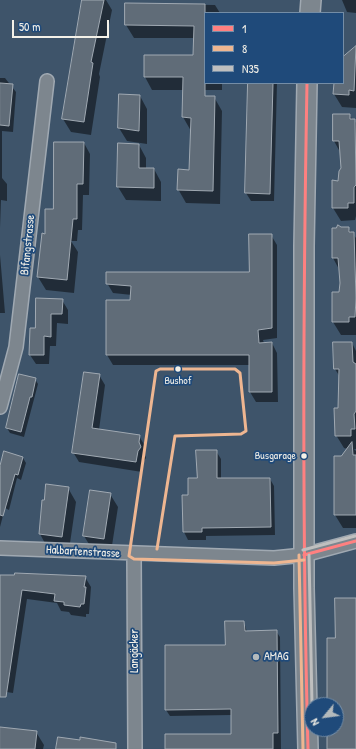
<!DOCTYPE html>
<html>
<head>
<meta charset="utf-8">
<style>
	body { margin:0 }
	#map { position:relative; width:356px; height:749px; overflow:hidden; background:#3e546a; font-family:"Patrick Hand",sans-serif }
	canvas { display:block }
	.legend { position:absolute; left:204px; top:12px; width:140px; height:72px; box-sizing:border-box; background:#1f4a7a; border:1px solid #748da6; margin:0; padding:5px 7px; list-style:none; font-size:12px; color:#f4f1e8 }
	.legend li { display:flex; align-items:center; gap:8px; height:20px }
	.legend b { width:20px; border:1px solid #748da6 }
	.north { position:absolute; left:304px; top:697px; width:40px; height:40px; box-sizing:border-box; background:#1f4a7a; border:1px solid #748da6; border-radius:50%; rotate:241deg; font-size:11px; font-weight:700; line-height:16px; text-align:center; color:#f4f1e8 }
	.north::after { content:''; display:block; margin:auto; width:14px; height:18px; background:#b4babc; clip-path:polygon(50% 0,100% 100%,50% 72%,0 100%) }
	.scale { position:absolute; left:12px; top:20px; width:97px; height:18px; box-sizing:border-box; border:2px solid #f4f1e8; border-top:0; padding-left:5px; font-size:12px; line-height:14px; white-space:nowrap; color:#f4f1e8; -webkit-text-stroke:3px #1f4a7a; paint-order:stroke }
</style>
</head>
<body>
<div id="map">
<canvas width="356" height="749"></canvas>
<ul class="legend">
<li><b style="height:5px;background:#ff8080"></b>1</li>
<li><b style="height:5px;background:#eeb691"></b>8</li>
<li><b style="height:5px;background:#bfbfbf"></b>N35</li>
</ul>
<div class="north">N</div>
<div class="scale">50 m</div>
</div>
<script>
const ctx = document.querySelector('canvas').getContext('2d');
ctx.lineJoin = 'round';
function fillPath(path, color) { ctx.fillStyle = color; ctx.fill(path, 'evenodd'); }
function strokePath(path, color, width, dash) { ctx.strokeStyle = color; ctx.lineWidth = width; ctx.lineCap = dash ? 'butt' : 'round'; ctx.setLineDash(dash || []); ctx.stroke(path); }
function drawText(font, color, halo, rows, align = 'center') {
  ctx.font = font + ' "Patrick Hand",sans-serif'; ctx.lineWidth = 3.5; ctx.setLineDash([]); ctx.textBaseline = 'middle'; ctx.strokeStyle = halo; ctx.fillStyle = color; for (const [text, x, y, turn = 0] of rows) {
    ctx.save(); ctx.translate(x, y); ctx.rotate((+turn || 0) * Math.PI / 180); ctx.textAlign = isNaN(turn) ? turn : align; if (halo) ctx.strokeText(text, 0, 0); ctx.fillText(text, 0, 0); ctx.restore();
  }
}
const shadow = new Path2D(`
	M83,0H106L112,10L99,74L100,77L91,135L71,132L63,119Z
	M342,0H356V13L347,12Z
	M126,4L215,5L220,13H205V83H222V90H152L145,77L194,56V38H134L126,25Z
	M356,47V108L342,107L334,94L335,83H343V59Z
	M0,78H5L16,92L13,132L2,131V178L7,184V201L1,200L0,228Z
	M249,83H277L274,201H251L246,193Z
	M140,96L147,109V144L127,141L119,128Z
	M184,97H214L222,111L220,204L186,203L178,189L190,171L191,131L183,117Z
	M349,115L356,123V216L355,220L341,221L333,208L342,169L340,152L334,141Z
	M84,143L90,154L89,195H83L82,230H78L77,241H71L78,252L74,293L46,290L38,277L53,241L54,210Z
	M139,145L146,158V169H154L161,182V201L126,200L118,187Z
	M348,228L356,238V335H341L333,322L341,283L340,271L333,258Z
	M271,235L277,245V338L263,340L264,343H272L277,353L278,402H256L250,392V365H113L107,355L131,301L132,295L113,293L107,283L250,273Z
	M0,255L5,313H0Z
	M62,300L68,310V324L57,323L56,346H50L49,364H36L30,355L36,329Z
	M352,343L356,351V449H354L356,451V528H343L335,515L342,457L348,449L344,448L336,435L339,409L340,377L335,369Z
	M99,375L105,385L99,430L139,436L145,446L144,453L146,458L143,462L142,472L79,462L73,452Z
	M35,379L38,384L24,437L10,433L7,428Z
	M216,451L221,459V479H270L274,486L275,535L206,536V540H188L184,532L189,496L198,479Z
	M23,458L26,463L21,480L17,478L9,510L5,508L0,527V469Z
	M47,485L68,488L76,502L69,550L47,547L40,534L42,520L40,517Z
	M110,494L118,507L111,552L92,549L84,536Z
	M0,576L85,577L91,587L89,614H86V617L71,615L69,612L61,611L57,603L27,599L13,693L0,691Z
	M244,622L247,632L276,631L280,637L281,749H166L232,735V715L170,716L166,710L226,646Z
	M0,728L36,732L44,745L43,749H0Z`);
const building = new Path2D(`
	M82,0H104L91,62L93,63L84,122L62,119Z
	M125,3L205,4V96H215L213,191L177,190L178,169L189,170L191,118L182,117L183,77H144V55H193L194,26L125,25Z
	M356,46L354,91L349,90V95L333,94L334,83H343V57Z
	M0,83L13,84L9,126L0,125Z
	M248,83H273L270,194L245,193Z
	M119,94L140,95L139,131L118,128Z
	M333,114H350V119H355L356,185L354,187V203H348V208H332V180L338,181L339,171L341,168L339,141H333Z
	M54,142H84L83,184H77V219H73L67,280L37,277L42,233L45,234V209H53Z
	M118,143L139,144V168H154V188L117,187Z
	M338,225L341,227H349V232H354L356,298L355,317H349V322H332V292H339L340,283L338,258H332V228H336Z
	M249,234H272V328L258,330L259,343L272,342V392H249V355H106V300H130L131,286L106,284V272H249Z
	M36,298L63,299L62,314H51V337L44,336V355H29L30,328H35Z
	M333,342H352L353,362L356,364V411L354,414L355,429H351V436H335L334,408H338L339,369H334Z
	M84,372L100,374L92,428L140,435L139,442L141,447L138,451L136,462L72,453Z
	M19,374L36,378L32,397H30L21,432L6,428Z
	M352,442L353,455H356V515H334V456H341Z
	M196,450H217V478H270L271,527L202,528V532H183L182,495H188V478H197Z
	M4,451L23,457L18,475L15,474L3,516L0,515V466Z
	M46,484L69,487L62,537L39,534L42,500H44Z
	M90,490L111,493L104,539L83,536Z
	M15,573L86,576L84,587H86L84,604H81L80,607L64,605V602L54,601L55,594L22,590L6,697H0V575H14Z
	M335,598H356V749H327V729H336V705H330V702H327V638H335Z
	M225,621H244L245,631L277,630L278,733H273V749H165V734H231V709L165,710V645H225Z
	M0,727L37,731L35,749H0Z
	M58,737L80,740V737L116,743V749H56Z`);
const minor = new Path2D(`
	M0,407L16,347L47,81
	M0,548L274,558L304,555L356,541
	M134,554L135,749`);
const secondary = new Path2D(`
	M310,13L311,0
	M307,83L304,246V588L308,749`);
const bus1 = new Path2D(`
	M307,83C303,305 302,527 308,749
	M304,555L356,541`);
const bus2 = new Path2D(`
	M157,549L175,436L241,434L246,431L240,373L235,369H160L156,371L129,556L134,559L274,563L304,560
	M299,555L303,749`);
const bus3 = new Path2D(`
	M303,550L355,536
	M309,555L312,705`);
const markers = [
	[178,369,3.5,"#f4f1e8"],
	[304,456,3.5,"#f4f1e8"],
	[256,657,4,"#b4babc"]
];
const busNames = [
	["Bushof",178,381],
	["Busgarage",296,456,"right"]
];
const streetNames = [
	["Bifangstrasse",28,245,-84],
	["Halbartenstrasse",83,552,3],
	["Langäcker",135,651,-90]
];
const poiNames = [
	["AMAG",264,657]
];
fillPath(shadow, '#0007');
fillPath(building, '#606c78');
strokePath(building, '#a0a9b2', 1);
strokePath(minor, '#a0a9b2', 16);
strokePath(secondary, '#a0a9b2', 22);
strokePath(minor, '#7d868e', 13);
strokePath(secondary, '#7d868e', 19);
strokePath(bus1, '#ff8080', 3);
strokePath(bus2, '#eeb691', 3);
strokePath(bus3, '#bfbfbf', 3);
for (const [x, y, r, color] of markers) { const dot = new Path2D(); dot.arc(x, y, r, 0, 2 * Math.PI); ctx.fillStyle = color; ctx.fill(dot); strokePath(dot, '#1f4a7a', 1.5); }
drawText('11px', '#f4f1e8', '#1f4a7a', busNames);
drawText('12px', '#f4f1e8', '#1f4a7a', streetNames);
drawText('12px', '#f4f1e8', '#1f4a7a', poiNames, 'left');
</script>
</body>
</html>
